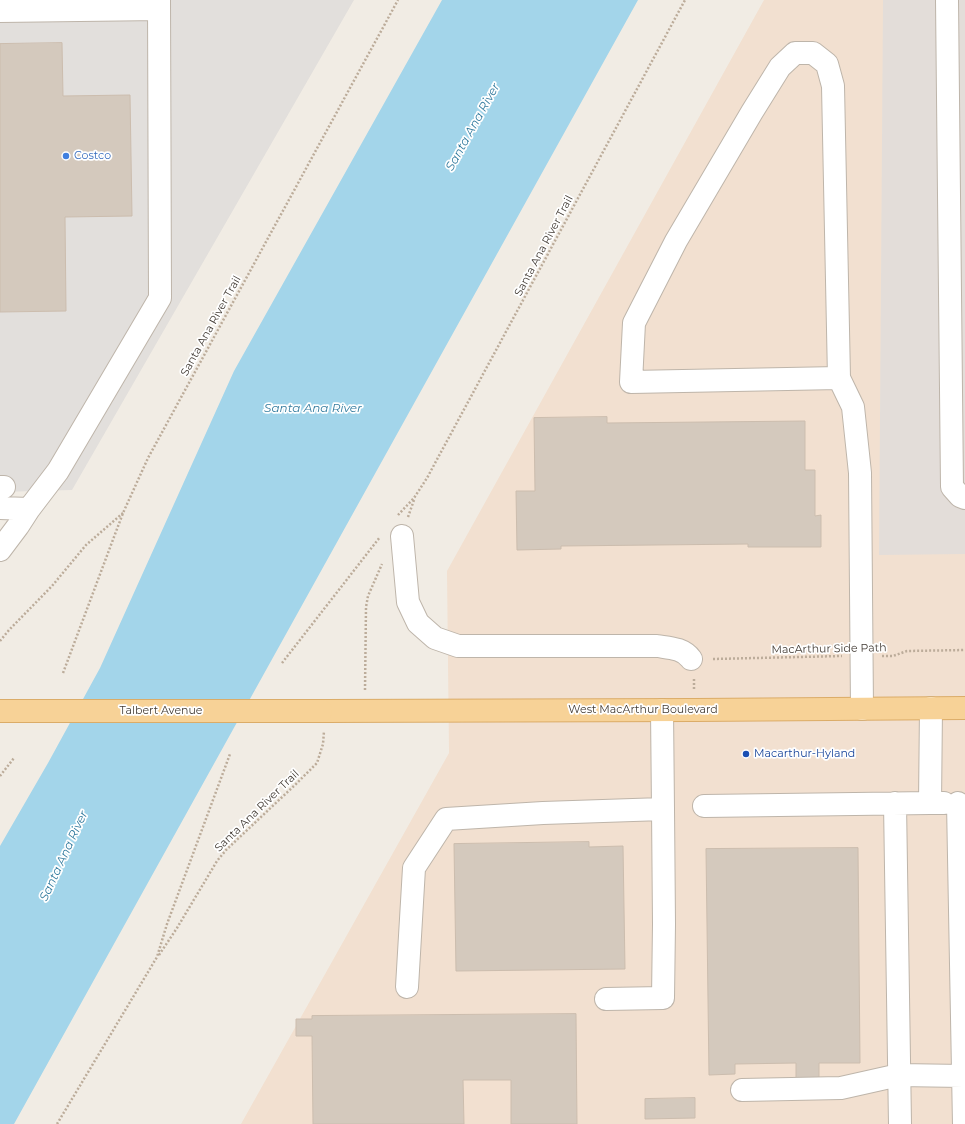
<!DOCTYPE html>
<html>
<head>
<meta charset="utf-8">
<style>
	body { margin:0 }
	canvas { display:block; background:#f1ece4 }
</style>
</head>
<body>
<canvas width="965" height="1124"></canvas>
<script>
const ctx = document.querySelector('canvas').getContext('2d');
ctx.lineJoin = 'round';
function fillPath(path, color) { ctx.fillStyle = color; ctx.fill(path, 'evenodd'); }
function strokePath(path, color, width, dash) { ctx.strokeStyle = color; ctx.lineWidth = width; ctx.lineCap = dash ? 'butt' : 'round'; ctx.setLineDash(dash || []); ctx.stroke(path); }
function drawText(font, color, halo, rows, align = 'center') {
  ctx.font = font + ' Montserrat,sans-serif'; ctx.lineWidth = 3.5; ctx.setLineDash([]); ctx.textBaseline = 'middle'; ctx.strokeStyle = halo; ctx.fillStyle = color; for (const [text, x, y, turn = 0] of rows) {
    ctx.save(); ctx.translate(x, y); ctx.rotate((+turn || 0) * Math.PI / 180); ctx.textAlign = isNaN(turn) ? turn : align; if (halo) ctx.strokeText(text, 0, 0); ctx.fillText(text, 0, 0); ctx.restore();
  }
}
const commercial = new Path2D(`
	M764,0H965V1124H241L449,753L447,571Z`);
const industrial = new Path2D(`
	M883,0H965V554L879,555Z`);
const parking = new Path2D(`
	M0,0H354L72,490L0,492Z`);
const water = new Path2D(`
	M442,0H638L14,1124H0V846L48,763L100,668L234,371Z`);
const building = new Path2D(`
	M62,43L63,96L130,95L132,216L65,217L66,311L0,312V44Z
	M607,417V423L805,421V470H815V516L821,515V547H748V544L561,546V549L517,550L516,491H535L534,418Z
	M589,842V847L623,846L625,969L456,971L454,844Z
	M858,848L860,1063H819V1081H796V1063L735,1064V1074L709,1075L706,849Z
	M576,1014L577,1124H511V1080H463L464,1124H313L312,1036H296V1019H312V1016Z
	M695,1098V1118L645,1119V1099Z`);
const path = new Path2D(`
	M398,515L414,498L427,478L685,0
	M408,517L414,500
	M0,641L9,630L52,586L86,545L123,513
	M882,656H893L907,651L965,650
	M713,659L842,656
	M282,663L380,537
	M63,673L123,513L148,458L398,0
	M694,679V690
	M365,690L366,607L368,596L382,564
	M0,776L14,758
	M159,955L177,928L217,861L226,850L296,784L317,763L323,744L324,731
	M57,1124L157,957L167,924L230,754`);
const minor = new Path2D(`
	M947,0L952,487L960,496L965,498
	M0,11L159,9
	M839,378L631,382L634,323L676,241L752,112L780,67L795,53H813L827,64L833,86L839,378L853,407L860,473L862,709
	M0,487H4
	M0,508L29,509
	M402,536L408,602L418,623L435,638L458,646H657C670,648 683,648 691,659
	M0,550L18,526L29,509L58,471L160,298L159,0
	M931,708L930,803H944
	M895,803L900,1124
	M958,803L964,1124
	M704,806L930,803
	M407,987L414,868L446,819L543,813L663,809L662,710
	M606,999L663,998L664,924L663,809
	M742,1090L841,1088L899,1075L963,1076`);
const major = new Path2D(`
	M321,711L695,710L965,708`);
const majorBridge = new Path2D(`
	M0,711H321`);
const markers = [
	[66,156,4,"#3f7fe0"],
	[746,754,4,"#1a4fb4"]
];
const shopNames = [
	["Costco",74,156]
];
const streetNames = [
	["Santa Ana River Trail",544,246,-62],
	["Santa Ana River Trail",211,326,-61],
	["MacArthur Side Path",829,649,-1],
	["West MacArthur Boulevard",643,710],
	["Talbert Avenue",161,711],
	["Santa Ana River Trail",257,811,-44]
];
const transitNames = [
	["Macarthur-Hyland",754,754]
];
const waterNames = [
	["Santa Ana River",473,127,-61],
	["Santa Ana River",313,408],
	["Santa Ana River",64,856,-65]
];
fillPath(commercial, '#f2e0d0');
fillPath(industrial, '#e3ddd9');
fillPath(parking, '#e2dfdc');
fillPath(water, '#a3d5ea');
fillPath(building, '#d4c9bd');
strokePath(building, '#ccbdae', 1);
strokePath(minor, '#beb5aa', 24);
strokePath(major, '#dbac68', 24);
strokePath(path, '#bcac9a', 2.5, [2, 2]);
strokePath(minor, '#fff', 22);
strokePath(major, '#f7d297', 22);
strokePath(majorBridge, '#dbac68', 24, []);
strokePath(majorBridge, '#f7d297', 22);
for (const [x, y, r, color] of markers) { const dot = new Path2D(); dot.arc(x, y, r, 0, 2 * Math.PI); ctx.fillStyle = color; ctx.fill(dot); strokePath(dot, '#fff', 1.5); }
drawText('11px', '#366cbe', '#fff', shopNames, 'left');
drawText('11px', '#423b34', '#fff', streetNames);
drawText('11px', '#164399', '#fff', transitNames, 'left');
drawText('italic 12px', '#347c9f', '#fff', waterNames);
</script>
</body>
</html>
